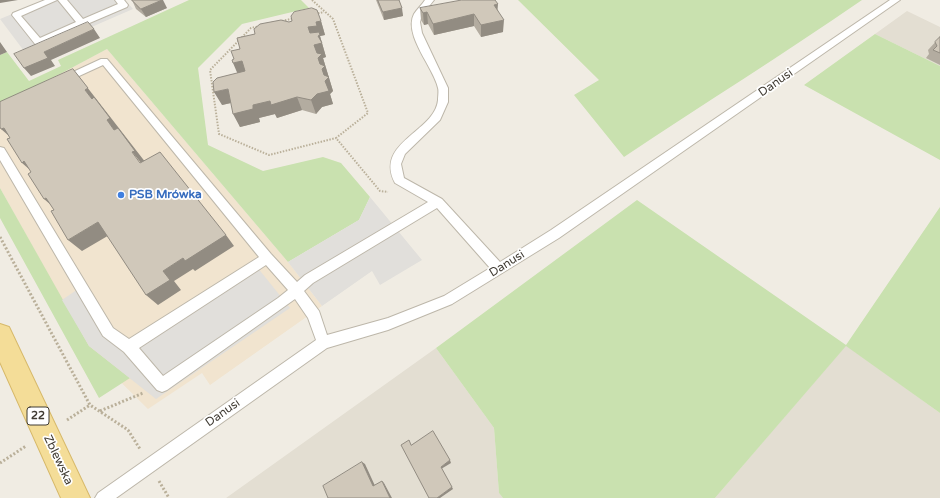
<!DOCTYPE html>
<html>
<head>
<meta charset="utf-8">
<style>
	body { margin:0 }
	canvas { display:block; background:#f0ece3 }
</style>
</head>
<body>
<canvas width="940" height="498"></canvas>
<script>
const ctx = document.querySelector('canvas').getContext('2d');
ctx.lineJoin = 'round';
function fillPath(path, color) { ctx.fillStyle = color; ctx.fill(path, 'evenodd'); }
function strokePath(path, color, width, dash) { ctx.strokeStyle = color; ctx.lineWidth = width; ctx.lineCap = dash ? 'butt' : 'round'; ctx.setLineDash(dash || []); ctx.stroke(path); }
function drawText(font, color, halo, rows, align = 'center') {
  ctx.font = font + ' "Varela Round",sans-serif'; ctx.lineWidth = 3.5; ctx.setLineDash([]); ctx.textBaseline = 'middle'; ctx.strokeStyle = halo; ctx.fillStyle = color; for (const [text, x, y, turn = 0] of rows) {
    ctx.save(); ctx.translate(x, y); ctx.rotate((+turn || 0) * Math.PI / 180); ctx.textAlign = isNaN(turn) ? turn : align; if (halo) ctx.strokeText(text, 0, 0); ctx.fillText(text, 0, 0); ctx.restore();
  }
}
const residential = new Path2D(`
	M907,11L940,27V66L875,34Z
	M846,345L940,413V498H715Z
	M436,348L494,428L499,493L503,498H226Z`);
const commercial = new Path2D(`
	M107,49L288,262L322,306L210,385L202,373L148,409L86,348L62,300L0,188V106Z`);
const green = new Path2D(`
	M189,0H301L309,8L242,24L198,68L208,145L263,171L323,157L341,163L370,197L359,220L288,262L107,49L0,106V55L7,52L29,81L61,66L58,60Z
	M518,0H862C784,54 703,104 624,157L574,95L599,80Z
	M875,34L940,66V160L804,85Z
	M0,188L89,346L130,378L99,398L0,218Z
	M637,200L846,345L940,207V413L846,346L715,498H503L499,493L494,428L436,348Z`);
const parking = new Path2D(`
	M46,0H125L133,9L27,55L0,19Z
	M370,197L422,260L380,285L372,271L322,306L288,262L359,220Z
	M253,262L290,308L156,399L89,346L62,300L81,287L126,345Z`);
const pathFar1 = new Path2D(`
	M312,0L333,19L368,113L336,138L380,191L388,192
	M315,14L324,12
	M282,21L295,18
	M260,26L251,28L210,70L219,134L269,155L336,138`);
const path = new Path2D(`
	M0,237L90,405L128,430L140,449
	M100,411L143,393
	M67,420L90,405
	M0,463L26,446
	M159,481L169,498`);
const lane = new Path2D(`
	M45,0H57L21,16L40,38L76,22L58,0H67L83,19L118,4L115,0H124L128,5L127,7L38,45L35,44L12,15L13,13Z
	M425,0H434L422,15L420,22L422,33L448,88V102L440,120L405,154L401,164L404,178L442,199L500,262L551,230L890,0H900L559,238L452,304L388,330L327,348L116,498H95L98,493L316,340L308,318L295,299L167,390L162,392L157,390L124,352L103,336L0,160V147L4,148L113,328L129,339L259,257L103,65L66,82L63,83L58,80L60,78L101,59H107L271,254L297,282L305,275L428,202L395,183C374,142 435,132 438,100C438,97 439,91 438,88C434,68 403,35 414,14C417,9 422,5 425,0ZM437,208L490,268L444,296L388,318L327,335L319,311L304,291L313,283ZM266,265L288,290L278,298L163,376L139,348Z`);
const primary = new Path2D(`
	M0,324L9,327L90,498H61L0,362Z`);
const wall = new Path2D(`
	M132,0L167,8L146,17L136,9Z
	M376,0H399L403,16L384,20Z
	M420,8L498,10L503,32L481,37L474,26L434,35L428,24L424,25L421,20Z
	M292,21H321L325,35L320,36L326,57L323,58L333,91L330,94L333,104L322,107L316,114L302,110L277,118L275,114L259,118L260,122L240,127L231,103L222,105L238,73L234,59L240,49L255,34Z
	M940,37V65L926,58L929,54L928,50Z`);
const shadedWall = new Path2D(`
	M0,0H18L0,3Z
	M162,0H163L167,8L146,17L141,9Z
	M498,4L497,16L494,5Z
	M402,8L403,16L384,20L383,12Z
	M427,12L428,24L424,25L423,13Z
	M474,14V26L434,35L433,24Z
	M504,20L503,32L481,37V25Z
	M321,21L325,35L320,36L326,57L323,58L333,91L330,94L333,104L322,107L316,114L311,100L308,27L316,22Z
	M94,29L100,38L51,60L55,66L31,76L24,68L44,52Z
	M0,42L7,52L0,55Z
	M242,61L248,75L239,77L233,63Z
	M73,69L146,163L151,175L114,130L85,90Z
	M228,89L235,102L222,105L214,92Z
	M297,97L302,110L277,118L275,114L259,118L260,122L240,127L233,114L253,105L270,101Z
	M4,128L16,142L1,129Z
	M24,161L36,175L22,163Z
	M46,198L58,211L44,199Z
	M98,222L111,234L82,251L68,240Z
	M226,235L234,246L195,271L193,269L174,281L181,290L158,305L146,295L163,271L183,258Z
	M450,460L451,463L441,469V467Z
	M362,462L365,464L376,488L373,486Z
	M382,481L384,483L392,498H390Z
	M452,487L453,489L440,498H437Z`);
const building = new Path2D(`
	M132,0H162L141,9Z
	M378,0H399L402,8L383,12Z
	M462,0H495L498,4L494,5L504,20L481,25L474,14L433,24L427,12L423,13L420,8Z
	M312,8L317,10L321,21L316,22L317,26L308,27L310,33L319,32L320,35L318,36L322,43L314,45L317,53L322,54L318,58L320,64L325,66L322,69L324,75L329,77L325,81L329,91L317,94L311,100L297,97L271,105L270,101L253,105V109L233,114L228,89L214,92L213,82L217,78L245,71L242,61L233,63L232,60L234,59L231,51L240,49L237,38L255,34L254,29L260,24L281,20L289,22L292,21L291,16L294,12Z
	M88,22L94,29L44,52L48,58L24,68L14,54Z
	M940,37V53L933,50L937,46L935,42Z
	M73,69L88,88L85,90L92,99L94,97L110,118L107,120L114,130L118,128L135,151L132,152L140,163L160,152L226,235L185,261L183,258L163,271L170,280L146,295L98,222L68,240L51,211L54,210L46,198L44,199L28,174L31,172L24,161L22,163L7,139L10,138L4,128L1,129L0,127V102Z
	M433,431L450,460L441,467L452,487L437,498H429L401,445L409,440L411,445Z
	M362,462L373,486L382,481L390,498H328L323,486Z`);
const markers = [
	[121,195,4,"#3f7fe0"]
];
const shields = [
	[38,416,22]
];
const shieldNames = [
	["22",38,416]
];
const streetNames = [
	["Danusi",776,83,-35],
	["Danusi",507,264,-32],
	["Danusi",223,413,-35],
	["Zblewska",58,460,65]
];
const shopNames = [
	["PSB Mrówka",129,195]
];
fillPath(residential, '#e3ded2');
fillPath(commercial, '#f1e4cf');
fillPath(green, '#c9e1af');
fillPath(parking, '#e1dfdb');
strokePath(lane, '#bdb7aa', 2);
strokePath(primary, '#d7b96a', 2);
strokePath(pathFar1, '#bab09a', 2, [1.5, 1.5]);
strokePath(path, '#bab09a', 3, [2, 2]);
fillPath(lane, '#fff');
fillPath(primary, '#f4dd98');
fillPath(wall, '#b3aca0');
fillPath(shadedWall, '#928c82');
fillPath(building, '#d0c8ba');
strokePath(building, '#928c82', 1);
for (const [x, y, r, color] of markers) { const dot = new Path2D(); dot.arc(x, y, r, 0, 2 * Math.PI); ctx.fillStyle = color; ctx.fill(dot); strokePath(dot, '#fff', 1.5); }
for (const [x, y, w] of shields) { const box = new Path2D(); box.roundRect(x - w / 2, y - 9, w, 18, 3); ctx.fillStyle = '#fff'; ctx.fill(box); strokePath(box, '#413c34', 1); }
drawText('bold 11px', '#413c34', null, shieldNames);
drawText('12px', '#413c34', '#fff', streetNames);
drawText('bold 12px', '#366cbe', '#fff', shopNames, 'left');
</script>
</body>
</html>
